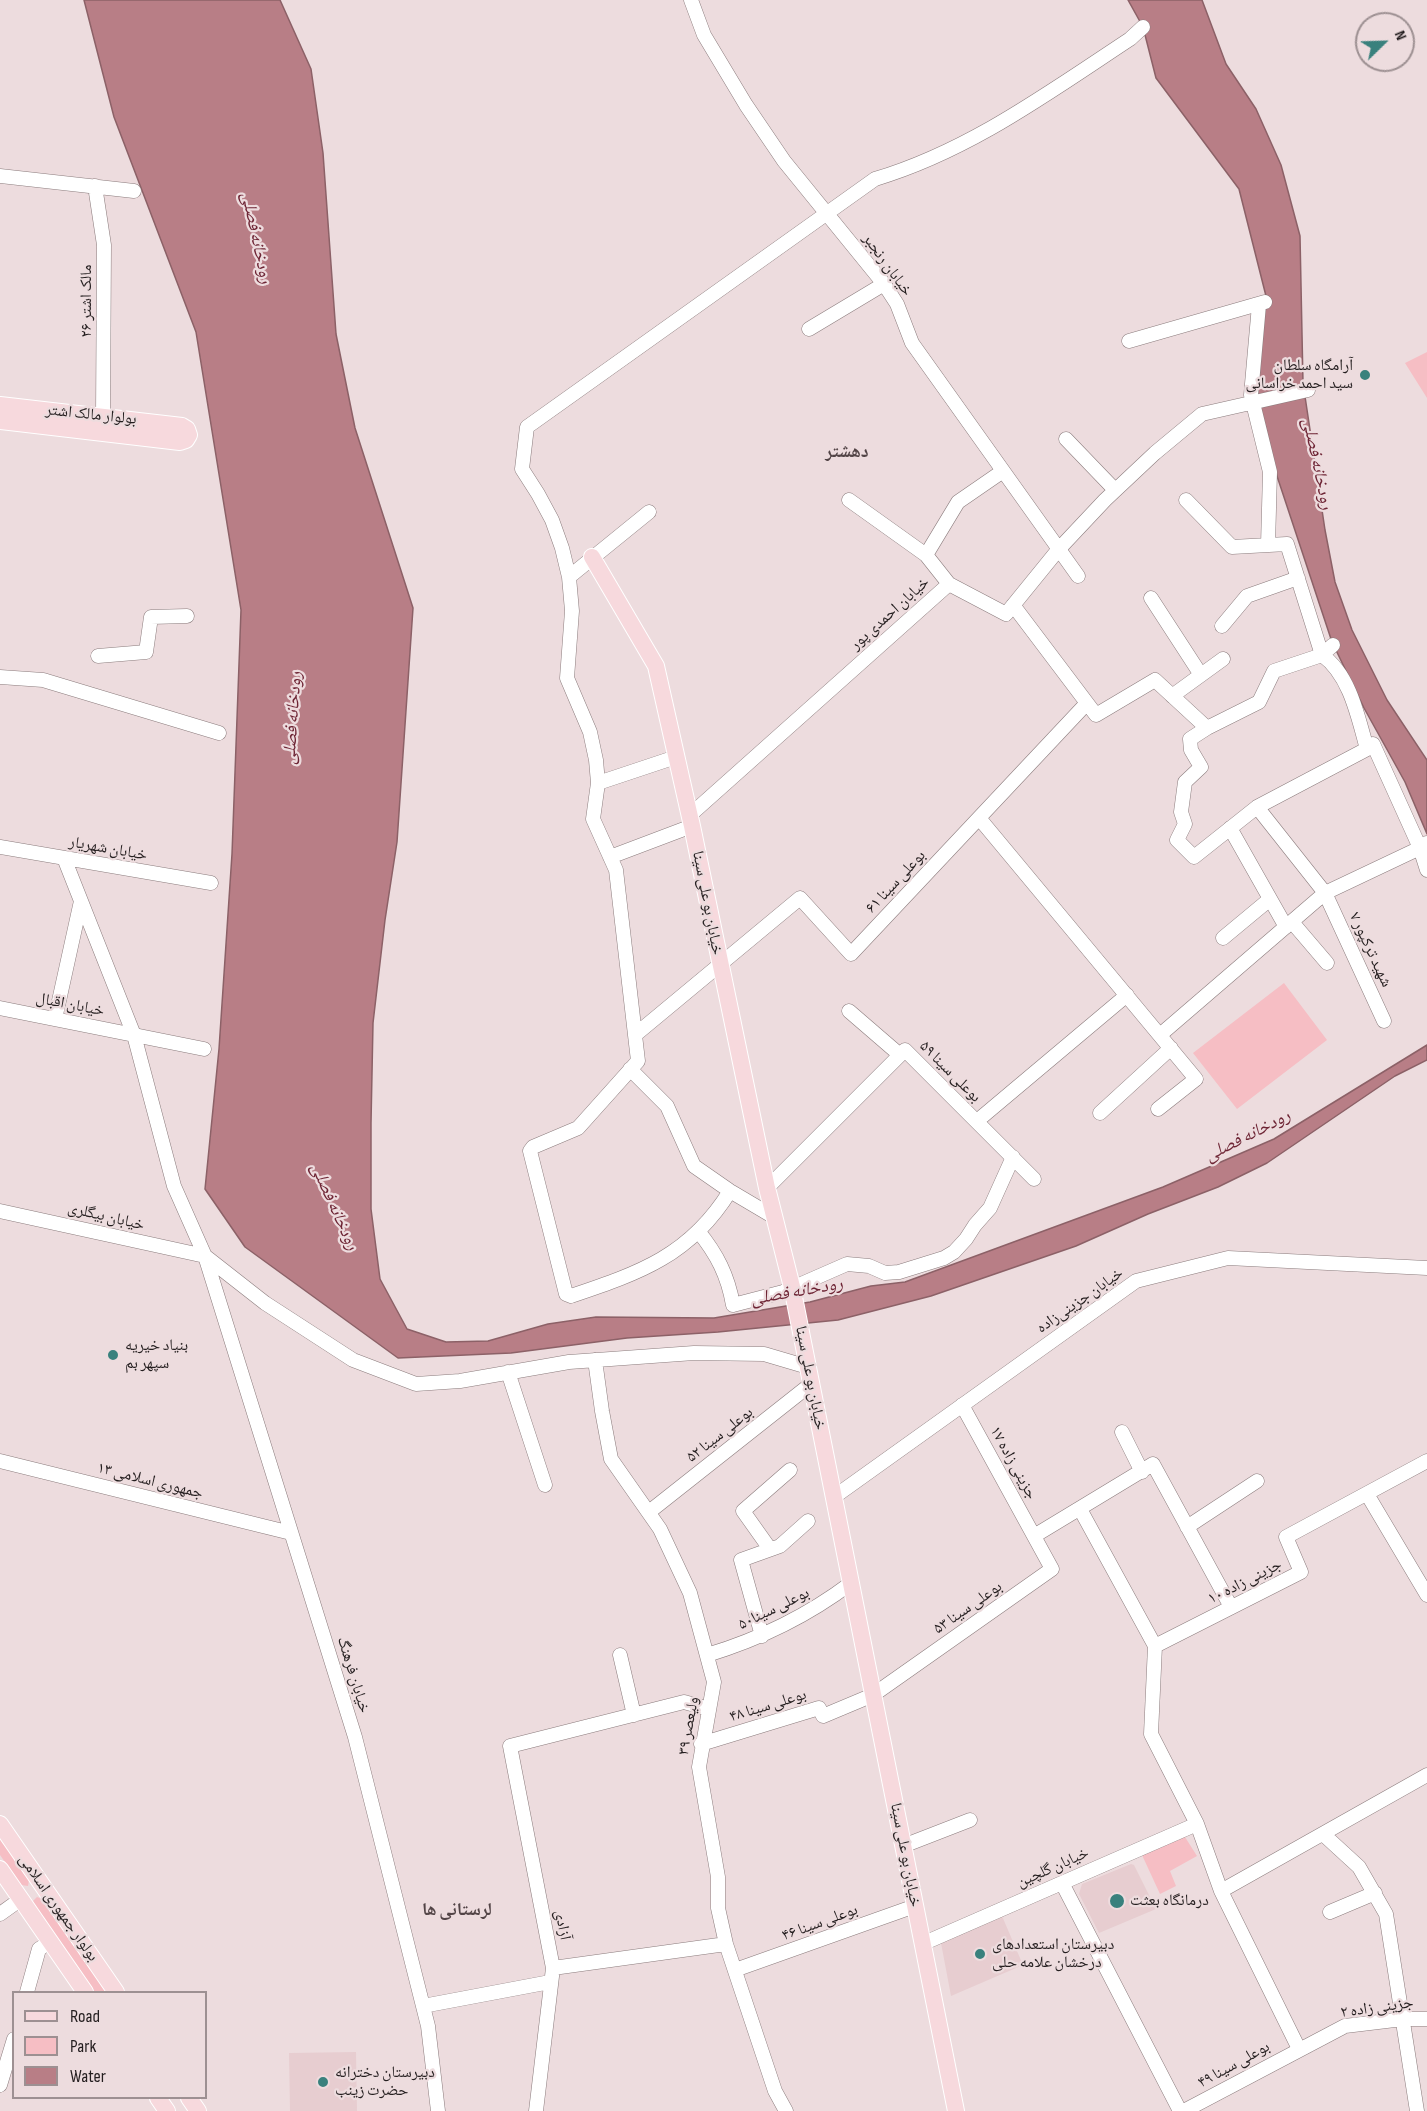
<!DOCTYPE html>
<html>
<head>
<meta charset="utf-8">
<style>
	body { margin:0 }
	#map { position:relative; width:1427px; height:2111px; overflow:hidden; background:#eddcde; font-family:"Sofia Sans Condensed",sans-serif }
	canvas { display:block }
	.legend { position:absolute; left:12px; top:1991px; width:195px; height:108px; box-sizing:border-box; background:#eddcde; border:2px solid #9d9092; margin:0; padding:8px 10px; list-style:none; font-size:18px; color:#241e1f }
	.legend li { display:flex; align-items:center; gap:12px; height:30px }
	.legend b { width:30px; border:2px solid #9d9092 }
	.north { position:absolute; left:1355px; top:12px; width:60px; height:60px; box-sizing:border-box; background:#eddcde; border:2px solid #9d9092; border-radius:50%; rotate:67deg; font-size:16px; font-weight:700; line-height:24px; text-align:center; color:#241e1f }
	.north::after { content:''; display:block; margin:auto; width:21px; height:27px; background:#39817d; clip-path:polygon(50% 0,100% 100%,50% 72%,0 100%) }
</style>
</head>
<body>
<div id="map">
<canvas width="1427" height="2111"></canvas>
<ul class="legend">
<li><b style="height:8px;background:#f7d9dd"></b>Road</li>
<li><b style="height:16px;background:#f6bec4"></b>Park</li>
<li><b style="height:16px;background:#b87e86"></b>Water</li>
</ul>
<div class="north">N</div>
</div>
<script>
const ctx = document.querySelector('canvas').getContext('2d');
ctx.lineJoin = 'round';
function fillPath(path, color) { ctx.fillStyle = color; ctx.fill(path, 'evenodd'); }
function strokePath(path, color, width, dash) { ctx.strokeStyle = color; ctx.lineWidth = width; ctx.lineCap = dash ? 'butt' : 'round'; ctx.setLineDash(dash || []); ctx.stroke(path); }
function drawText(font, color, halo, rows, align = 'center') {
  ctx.font = font + ' "Sofia Sans Condensed","Noto Naskh Arabic",sans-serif'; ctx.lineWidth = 4.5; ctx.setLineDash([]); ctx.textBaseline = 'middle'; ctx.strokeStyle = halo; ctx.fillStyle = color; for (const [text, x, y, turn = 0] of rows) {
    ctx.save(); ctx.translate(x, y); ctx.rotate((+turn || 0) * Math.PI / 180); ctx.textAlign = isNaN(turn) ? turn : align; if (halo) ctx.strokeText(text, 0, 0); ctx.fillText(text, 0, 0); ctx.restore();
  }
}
const built = new Path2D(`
	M1131,1864L1134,1865L1156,1909L1099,1933L1079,1894L1082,1884Z
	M1002,1916L1023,1965L951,1996L941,1943Z
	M356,2052L357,2111H290L289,2053Z`);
const green = new Path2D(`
	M1427,352V398L1405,363Z
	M1284,983L1327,1040L1237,1109L1193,1053Z
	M1185,1837L1197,1856L1170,1871L1176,1886L1160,1894L1142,1855Z
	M0,1838L29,1880L28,1886L21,1885L0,1855Z
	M37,1897L42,1899L107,1992H95L34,1904L33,1901Z`);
const water = new Path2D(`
	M84,0H280L311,69L323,153L336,334L355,428L413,608L397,842L385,920L373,1023L371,1123V1209L380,1279L407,1329L446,1342L488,1341L548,1324L596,1317L714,1318L810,1302L871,1286L905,1282L1163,1187L1274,1139L1427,1045V1060L1395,1076L1267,1163L1218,1187L1148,1214L1076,1246L931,1296L838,1320L718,1332L627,1338L511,1353L398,1358L245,1247L205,1189L219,1049L232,854L241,610L196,332L114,117Z
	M1128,0H1202L1226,64L1256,109L1281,165L1300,236L1303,383L1325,530L1335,582L1352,630L1387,700L1427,760V834L1405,782L1364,708L1332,642L1275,470L1256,394L1266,296L1239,189L1156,78L1143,27Z`);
const minor = new Path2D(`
	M691,0L704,35L746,105L784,161L884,284L897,304L912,343L1078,576
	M0,176L134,191
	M95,186L104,245L103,417
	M1259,305L1251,395L1270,472L1268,545
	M809,329L884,284
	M1129,341L1265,302
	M1066,439L1115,490
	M849,500L926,555L949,584
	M1186,500L1232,547L1287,544L1322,655L1274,671L1259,702L1207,728L1190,739L1191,750L1201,767L1185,782L1181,812L1185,824L1177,840L1194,857L1257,807L1367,749C1358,717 1350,675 1322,655L1333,645
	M926,555L958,502L1003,471
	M569,577L649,512
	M1151,598L1201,675
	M1013,605L1096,715L1155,680L1207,728
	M1222,626L1247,596L1298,578
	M98,656L146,652L151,617L187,616
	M0,677L43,680L219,733
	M1172,696L1223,659
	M1373,744L1420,848L1427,870
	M598,783L676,757
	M1257,807L1325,893L1384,1021
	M689,816L949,584L1006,614L1058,550L1105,500L1155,453L1202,414L1308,390
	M979,818L1196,1079L1158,1109
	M1230,828L1286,927
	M0,847L211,883
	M610,857L692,826
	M64,858L134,1035L174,1186L205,1256L265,1303L353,1360L416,1384L460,1381L569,1362L694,1353L764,1354L808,1367
	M1292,922L1327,963
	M1223,938L1270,899
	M0,1008L204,1049
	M849,1011L900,1055
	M55,1019L81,901
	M635,1035L800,898L851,954L1087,703
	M1160,1035L1325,893L1420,848L1427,843
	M630,1069L667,1106L694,1166L730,1191L774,1217
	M1100,1113L1171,1048
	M977,1121L1127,995
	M767,1188L905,1050L1034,1179
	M730,1191C690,1256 639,1273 571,1296L566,1294L530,1151L533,1147L578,1128L638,1061L616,870L593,819L598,783L596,760L590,732L567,678L572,611L569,577L562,548L552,520L538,494L522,469L527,427L875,179C969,151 1048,93 1130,39L1143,27
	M0,1211L205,1256L355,1737L428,2026L438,2111
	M698,1231C717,1254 728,1276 733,1305L783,1292L847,1264L869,1266L885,1273L899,1272L944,1258L954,1252L966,1239L975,1225L990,1208L1013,1157
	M595,1360L602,1411L611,1459L660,1529L690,1593L714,1682L699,1767L718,1877V1908L726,1944L775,2091L786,2111
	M508,1372L545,1485
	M1122,1432L1142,1472
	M0,1461L291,1533
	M1367,1494L1427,1595
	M834,1497L1136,1281L1228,1258L1427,1268
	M1080,1509L1155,1646L1151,1734L1197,1824L1221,1891L1299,2049
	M649,1512L811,1384
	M1187,1527L1257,1481
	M1034,1536L1153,1464L1231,1607
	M770,1549L743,1511L790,1470
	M762,1636L741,1560L780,1546L808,1521
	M1155,1646L1301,1572L1286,1537L1427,1461
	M620,1655L634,1715
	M707,1655C760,1639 806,1617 851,1583
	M701,1744L819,1708L823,1716L873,1695L1052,1569L962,1405
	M1323,1834L1359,1867L1386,1914L1417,2111
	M903,1846L970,1820
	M1062,1883L1180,2111
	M1221,1891L1427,1775
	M1330,1912L1375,1893
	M0,1914L21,1899
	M922,1944L1197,1824
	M553,1968L726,1944
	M735,1970L915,1906
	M27,1992L39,1949L50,1942
	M423,2006L550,1982
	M0,2085L14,2039
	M536,2111L553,1968L510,1746L684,1702L709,1709
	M1184,2111L1345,2026L1403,2019H1427`);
const major = new Path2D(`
	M0,405L182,426L187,429L189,435L186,440L180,442L0,421
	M592,557L656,666L692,826L767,1188L792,1287L956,2111
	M0,1824L116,1992
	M0,1869L85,1992
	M158,2098L167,2111
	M189,2098L198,2111`);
const markers = [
	[1365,375,6,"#39817d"],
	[113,1355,6,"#39817d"],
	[1117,1901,8,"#39817d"],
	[980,1954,6,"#39817d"],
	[323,2082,6,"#39817d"]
];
const streetNames = [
	["خیابان رنجبر",887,265,54],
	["مالک اشتر ۲۶",87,301,-90],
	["بولوار مالک اشتر",91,415,6],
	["خیابان احمدی پور",890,614,-42],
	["خیابان شهریار",108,849,10],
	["بوعلی سینا ۶۱",896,882,-47],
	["خیابان بو علی سینا",707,903,79],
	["شهید ترکپور ۷",1370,950,65],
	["خیابان اقبال",70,1005,11],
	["بوعلی سینا ۵۹",950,1072,45],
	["خیابان بیگلری",106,1217,13],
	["خیابان جزینی‌زاده",1080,1301,-35],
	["خیابان بو علی سینا",810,1378,79],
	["بوعلی سینا ۵۲",720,1435,-38],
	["جزینی زاده ۱۷",1013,1463,61],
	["جمهوری اسلامی ۱۳",150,1481,14],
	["جزینی زاده ۱۰",1245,1582,-27],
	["بوعلی سینا ۵۳",968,1608,-35],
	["بوعلی سینا۵۰",774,1609,-26],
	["خیابان فرهنگ",353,1675,73],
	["بوعلی سینا ۴۸",768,1706,-17],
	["ولیعصر ۳۹",689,1726,-80],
	["خیابان بو علی سینا",905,1855,79],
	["خیابان گلچین",1053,1868,-24],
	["بولوار جمهوری اسلامی",58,1908,55],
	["بوعلی سینا ۴۶",820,1923,-20],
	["آزادی",562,1925,79],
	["جزینی زاده ۲",1377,2008,-8],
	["بوعلی سینا ۴۹",1234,2065,-29]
];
const poiNames = [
	["آرامگاه سلطان",1353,366,"right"],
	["سید احمد خراسانی",1353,384,"right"],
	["بنیاد خیریه",125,1346],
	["سپهر بم",125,1364],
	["درمانگاه بعثت",1130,1901],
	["دبیرستان استعدادهای",992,1945],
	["درخشان علامه حلی",992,1963],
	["دبیرستان دخترانه",335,2073],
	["حضرت زینب",335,2091]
];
const waterNames = [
	["رودخانه فصلی",256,238,78],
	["رودخانه فصلی",1317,464,78],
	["رودخانه فصلی",293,718,-86],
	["رودخانه فصلی",1248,1136,-27],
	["رودخانه فصلی",334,1207,66],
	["رودخانه فصلی",797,1292,-10]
];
const neighbourhoodNames = [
	["دهشتر",847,452],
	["لرستانی ها",457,1910]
];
fillPath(built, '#e7cdd0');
fillPath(green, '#f6bec4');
fillPath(water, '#b87e86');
strokePath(water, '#8c6167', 1.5);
strokePath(minor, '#8b7c7d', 15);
strokePath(major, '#fff', 18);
strokePath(minor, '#fff', 14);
strokePath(major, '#f7d9dd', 16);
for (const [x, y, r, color] of markers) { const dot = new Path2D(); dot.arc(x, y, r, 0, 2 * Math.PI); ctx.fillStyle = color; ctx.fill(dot); strokePath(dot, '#eddcde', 2); }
drawText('16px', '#241e1f', '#eddcde', streetNames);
drawText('16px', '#241e1f', '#eddcde', poiNames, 'left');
drawText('italic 18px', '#6e2535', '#eddcde', waterNames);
drawText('bold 18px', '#524446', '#eddcde', neighbourhoodNames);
</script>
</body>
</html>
